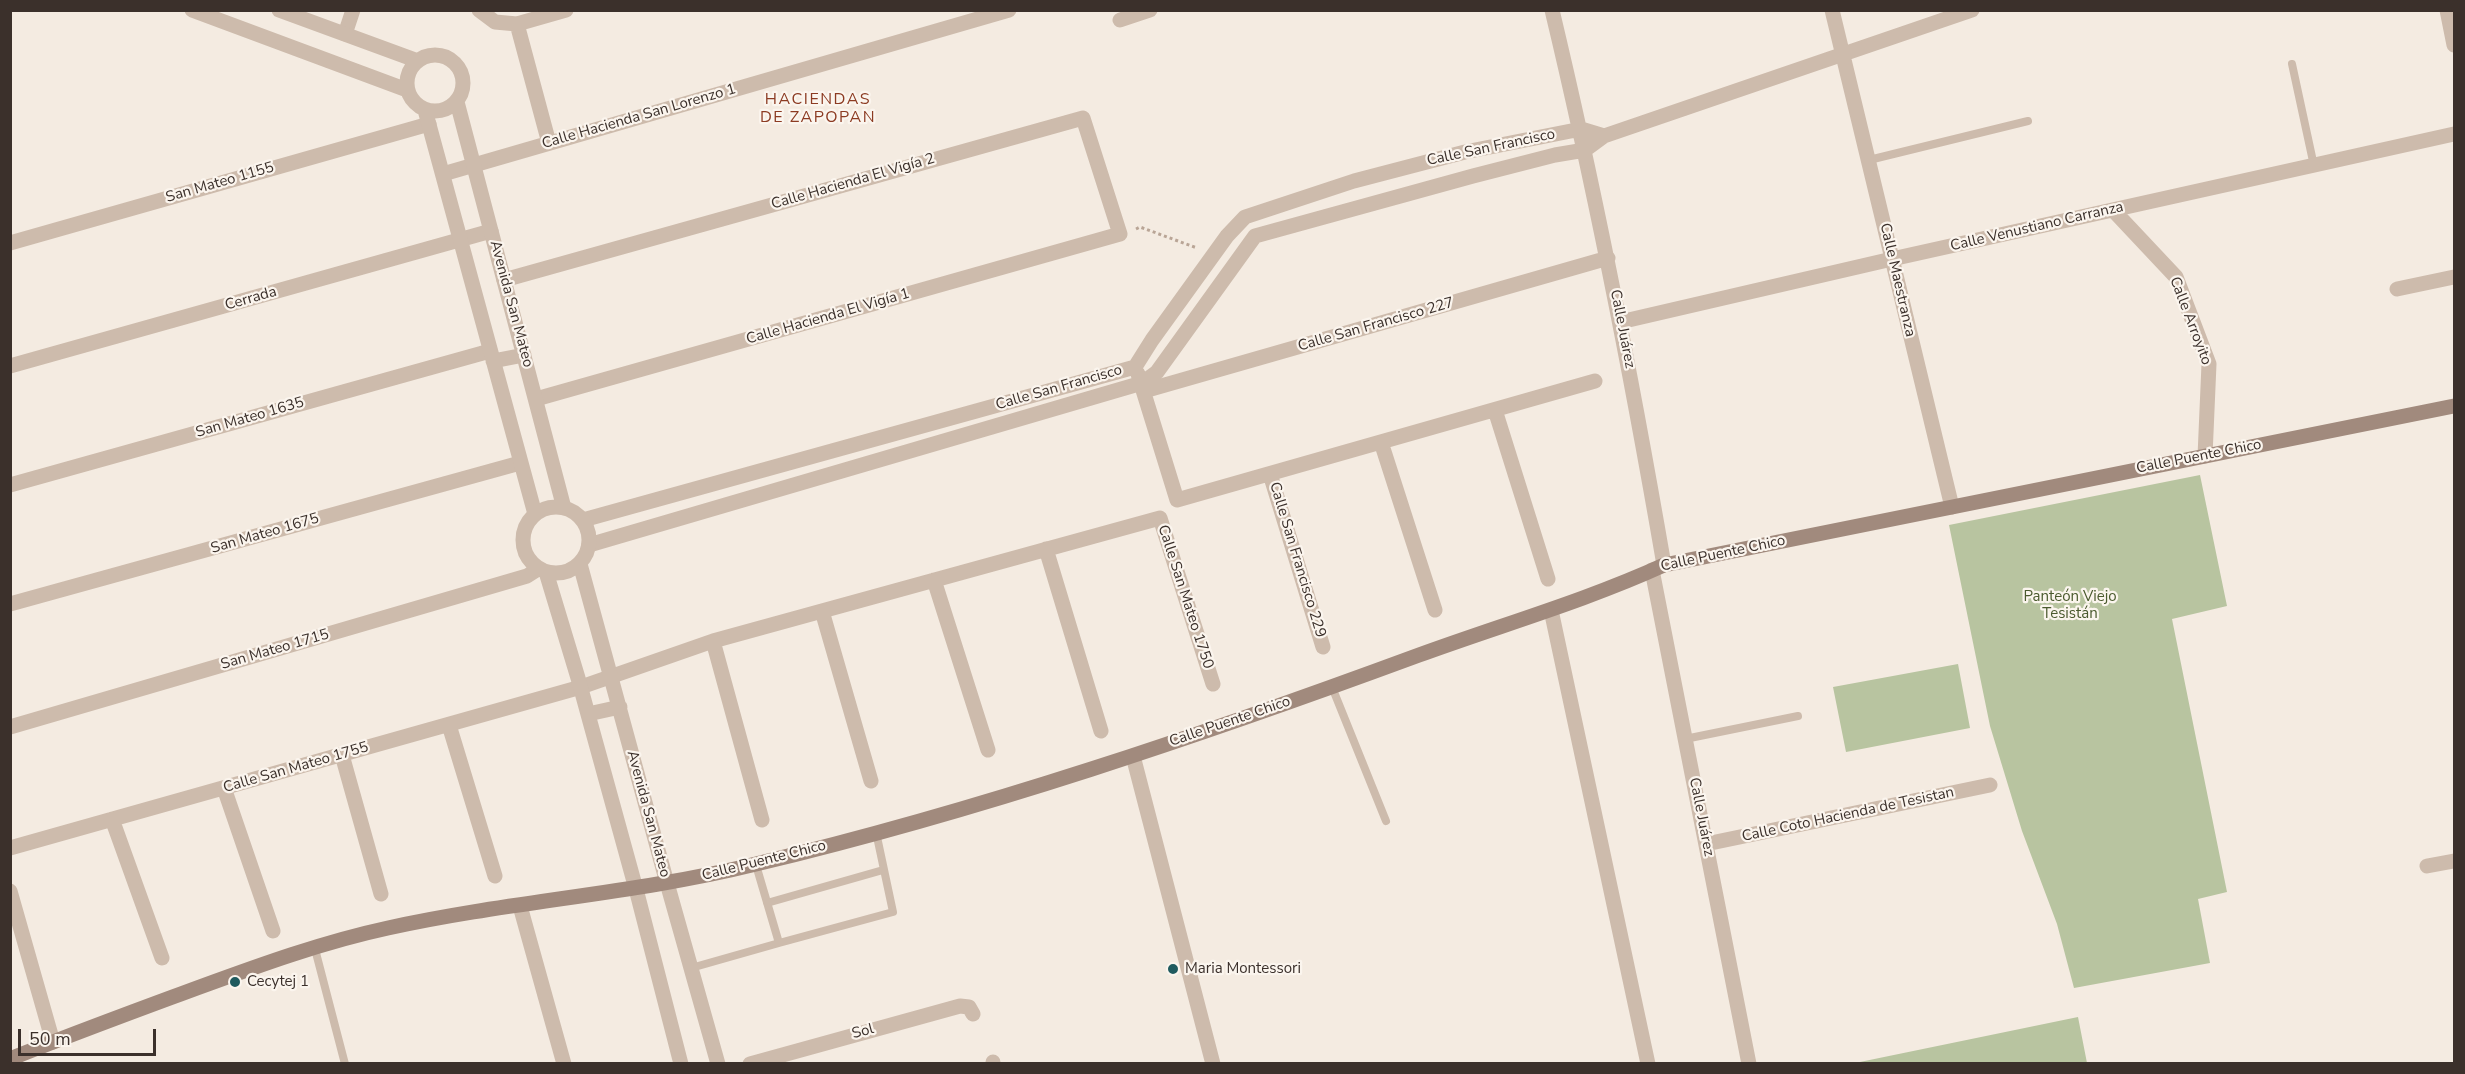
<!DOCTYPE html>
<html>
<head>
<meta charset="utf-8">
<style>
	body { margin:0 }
	#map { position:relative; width:2465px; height:1074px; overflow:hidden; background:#f4ebe1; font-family:"Nunito Sans",sans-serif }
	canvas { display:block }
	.frame { position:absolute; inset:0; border:12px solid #3b302b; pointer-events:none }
	.scale { position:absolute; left:18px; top:1029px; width:138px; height:27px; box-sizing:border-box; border:3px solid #3b302b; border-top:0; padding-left:8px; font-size:18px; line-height:21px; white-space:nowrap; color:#3b302b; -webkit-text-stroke:4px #fbf5ee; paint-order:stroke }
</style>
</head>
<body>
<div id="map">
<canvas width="2465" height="1074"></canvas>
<div class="frame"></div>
<div class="scale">50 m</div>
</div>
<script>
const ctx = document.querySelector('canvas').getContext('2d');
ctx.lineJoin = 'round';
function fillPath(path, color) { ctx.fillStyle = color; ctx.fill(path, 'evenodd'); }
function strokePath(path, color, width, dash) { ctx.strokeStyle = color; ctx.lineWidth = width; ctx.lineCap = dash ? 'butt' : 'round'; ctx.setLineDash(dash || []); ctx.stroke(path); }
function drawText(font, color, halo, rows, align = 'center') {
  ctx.font = font + ' "Nunito Sans",sans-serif'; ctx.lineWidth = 4.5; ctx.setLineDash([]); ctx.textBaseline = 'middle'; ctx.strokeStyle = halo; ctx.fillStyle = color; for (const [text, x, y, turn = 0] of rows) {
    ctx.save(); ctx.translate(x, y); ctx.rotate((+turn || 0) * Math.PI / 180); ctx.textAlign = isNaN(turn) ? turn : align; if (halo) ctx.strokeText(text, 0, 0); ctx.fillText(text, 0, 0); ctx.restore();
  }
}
const green = new Path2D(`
	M2200,475L2227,606L2172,619L2227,892L2198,899L2210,963L2074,988L2057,924L2022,831L1990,726L1949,525Z
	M1958,664L1970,728L1846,752L1833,687Z
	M2078,1017L2087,1063H1855Z`);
const path = new Path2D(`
	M1136,229L1140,227L1197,248`);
const service = new Path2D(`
	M2292,64L2314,166
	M1869,160L2028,121
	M1332,687L1386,821
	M1685,739L1798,716
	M756,865L779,943L893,912L876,832
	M767,903L883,870
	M315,949L345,1064
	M691,968L779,943`);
const minor = new Path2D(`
	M479,10L495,22L517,24L566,10
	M1552,10C1596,194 1632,379 1664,565
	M1832,10L1952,507
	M2447,10L2454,45
	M1120,20L1150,10
	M517,24L549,143
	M345,34L353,10
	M443,174L1009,10
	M2113,210L2176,277L2209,364L2205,456
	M10,243L429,124
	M504,280L1083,118L1120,234L536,399
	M2397,289L2454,277
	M1620,322L1892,259L2454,134
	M10,366L491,231
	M1138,374L1177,500L1595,381
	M1144,391L1608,258
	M1495,410L1548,579
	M1381,442L1435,610
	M1270,474L1323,647
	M10,485L490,351
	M583,520L1135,367L1152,340L1227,236L1245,217L1354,181L1465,152L1581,129L1604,136
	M589,545L1142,383L1157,372L1255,236L1473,176L1555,155L1585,150L1604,136L1972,10
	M1046,549L1101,731
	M1652,570L1749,1064
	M934,580L988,750
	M10,604L520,463
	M1551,610L1648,1064
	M822,611L871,781
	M713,641L762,820
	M449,725L495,876
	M10,727L527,576L538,569
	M342,755L381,894
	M1133,756L1213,1064
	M224,788L273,931
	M112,819L162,958
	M1706,844L1990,785
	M10,848L581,687L713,641L1160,518L1213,684
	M2427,866L2454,861
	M667,883L718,1064
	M636,889L681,1064
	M10,891L53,1042
	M520,906L564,1064
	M993,1062V1064
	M750,1064L960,1006L969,1007L973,1014`);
const tertiary = new Path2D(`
	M192,10L407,90
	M279,10L418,61
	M407 83a28 28 0 1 1 56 0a28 28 0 1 1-56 0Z
	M457,102L564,508
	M425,110L535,514
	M493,361L524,355
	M523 540a33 33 0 1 1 66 0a33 33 0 1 1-66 0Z
	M580,564L667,883
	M546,572L578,678L636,889
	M588,714L620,707`);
const secondary = new Path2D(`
	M10,1059C72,1034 135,1011 197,988C260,965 323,942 388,928C510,901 635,894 756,864C982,810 1202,735 1419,655C1501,625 1585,601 1664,565L2454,406`);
const markers = [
	[1173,969,6,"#1f5a5e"],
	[235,982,6,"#1f5a5e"]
];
const streetNames = [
	["Calle Hacienda San Lorenzo 1",639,117,-16],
	["Calle San Francisco",1491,148,-12],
	["Calle Hacienda El Vigía 2",853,182,-16],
	["San Mateo 1155",220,183,-16],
	["Calle Venustiano Carranza",2037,227,-13],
	["Calle Maestranza",1897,280,77],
	["Cerrada",251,299,-16],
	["Avenida San Mateo",511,304,75],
	["Calle Hacienda El Vigía 1",828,317,-16],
	["Calle Arroyito",2190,321,69],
	["Calle San Francisco 227",1376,325,-16],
	["Calle Juárez",1622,329,79],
	["Calle San Francisco",1059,388,-16],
	["San Mateo 1635",250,418,-16],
	["Calle Puente Chico",2199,457,-11],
	["San Mateo 1675",265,534,-16],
	["Calle Puente Chico",1723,554,-12],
	["Calle San Francisco 229",1297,560,73],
	["Calle San Mateo 1750",1185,597,72],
	["San Mateo 1715",275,650,-16],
	["Calle Puente Chico",1230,722,-19],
	["Calle San Mateo 1755",296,768,-16],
	["Avenida San Mateo",648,814,75],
	["Calle Coto Hacienda de Tesistan",1848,815,-12],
	["Calle Juárez",1701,817,79],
	["Calle Puente Chico",764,861,-14],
	["Sol",863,1032,-15]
];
const parkNames = [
	["Panteón Viejo",2070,597],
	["Tesistán",2070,614]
];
const poiNames = [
	["Maria Montessori",1185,969],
	["Cecytej 1",247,982]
];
const neighbourhoodNames = [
	["HACIENDAS",818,100],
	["DE ZAPOPAN",818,118]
];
fillPath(green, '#b8c4a0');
strokePath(path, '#b9a596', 3, [3, 3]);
strokePath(service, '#cdbbac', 8);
strokePath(minor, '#cdbbac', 15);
strokePath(tertiary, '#cdbbac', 15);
strokePath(secondary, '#a18a7d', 15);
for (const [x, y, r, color] of markers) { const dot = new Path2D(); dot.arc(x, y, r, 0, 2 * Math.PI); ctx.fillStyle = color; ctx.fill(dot); strokePath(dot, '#fbf5ee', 2); }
drawText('15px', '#3b302b', '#fbf5ee', streetNames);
drawText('15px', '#4a5a2e', '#fbf5ee', parkNames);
drawText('15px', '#3b302b', '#fbf5ee', poiNames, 'left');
ctx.letterSpacing = '1.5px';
drawText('16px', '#8c3b22', '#fbf5ee', neighbourhoodNames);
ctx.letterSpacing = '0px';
</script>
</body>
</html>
